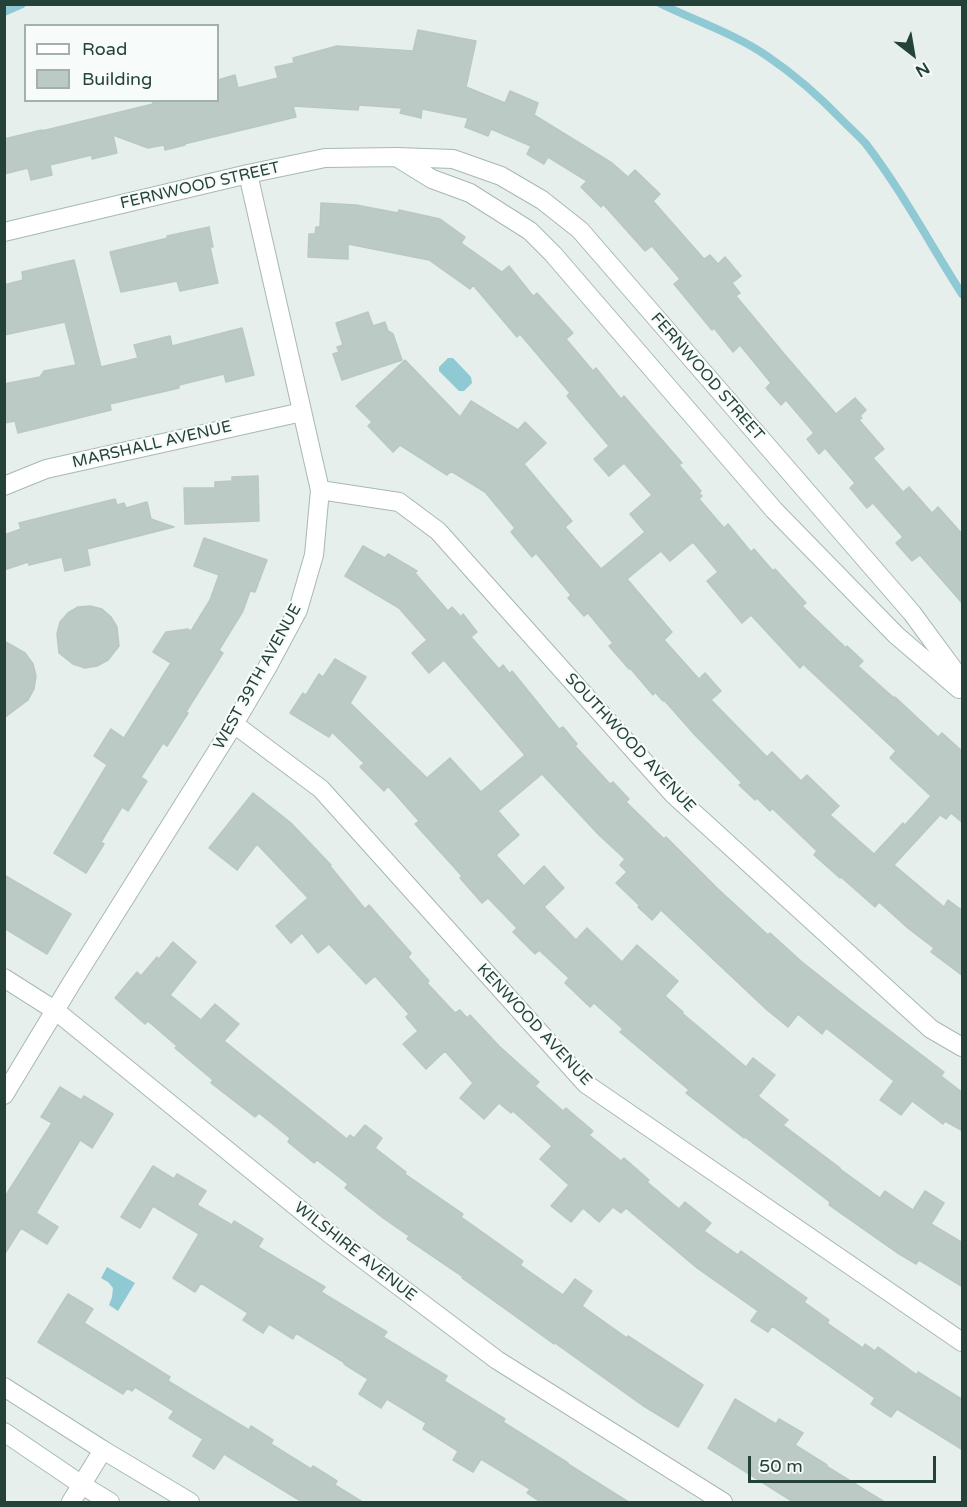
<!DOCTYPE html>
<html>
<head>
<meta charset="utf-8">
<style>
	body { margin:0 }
	#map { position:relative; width:967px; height:1507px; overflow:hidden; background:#e6efeb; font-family:"Varela Round",sans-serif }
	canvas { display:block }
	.frame { position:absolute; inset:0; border:6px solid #24423a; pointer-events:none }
	.legend { position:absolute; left:24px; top:24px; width:195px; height:78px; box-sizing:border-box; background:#f7fbf9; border:2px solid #a3b1ad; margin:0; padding:8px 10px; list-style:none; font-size:18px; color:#24423a }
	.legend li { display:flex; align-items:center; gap:12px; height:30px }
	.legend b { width:30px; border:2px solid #a3b1ad }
	.north { position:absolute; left:883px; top:24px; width:60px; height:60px; -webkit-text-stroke:4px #f7fbf9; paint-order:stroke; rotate:149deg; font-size:16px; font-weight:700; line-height:24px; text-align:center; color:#24423a }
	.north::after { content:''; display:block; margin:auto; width:21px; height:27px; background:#24423a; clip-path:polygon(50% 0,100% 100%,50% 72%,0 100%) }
	.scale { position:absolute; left:748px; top:1456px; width:188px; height:27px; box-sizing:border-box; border:3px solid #24423a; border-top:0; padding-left:8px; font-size:18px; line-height:21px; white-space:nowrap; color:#24423a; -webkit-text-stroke:4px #f7fbf9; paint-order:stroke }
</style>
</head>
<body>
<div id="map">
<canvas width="967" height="1507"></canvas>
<div class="frame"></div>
<ul class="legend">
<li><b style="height:8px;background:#fff"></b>Road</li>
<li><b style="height:16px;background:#bbcac4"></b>Building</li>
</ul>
<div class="north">N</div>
<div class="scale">50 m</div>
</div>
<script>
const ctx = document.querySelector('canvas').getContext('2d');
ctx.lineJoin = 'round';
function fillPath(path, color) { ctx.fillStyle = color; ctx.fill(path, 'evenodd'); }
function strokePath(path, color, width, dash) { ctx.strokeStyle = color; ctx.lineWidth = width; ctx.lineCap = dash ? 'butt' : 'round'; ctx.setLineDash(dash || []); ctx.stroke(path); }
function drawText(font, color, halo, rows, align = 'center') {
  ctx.font = font + ' "Varela Round",sans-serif'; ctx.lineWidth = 4.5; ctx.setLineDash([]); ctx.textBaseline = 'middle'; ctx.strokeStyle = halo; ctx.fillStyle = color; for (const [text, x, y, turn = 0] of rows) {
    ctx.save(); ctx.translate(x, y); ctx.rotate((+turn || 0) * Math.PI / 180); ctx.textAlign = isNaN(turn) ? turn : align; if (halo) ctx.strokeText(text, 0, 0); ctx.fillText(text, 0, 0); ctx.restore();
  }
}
const water = new Path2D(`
	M448,358H453L471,377L472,383L464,391H459L439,371V367Z
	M107,1267L135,1283L118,1311L109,1305L112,1297L113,1288L108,1282L101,1278Z`);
const stream = new Path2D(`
	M661,4C696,21 735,34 767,56C795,75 820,97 843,121C851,129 859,136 866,144C902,191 930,244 962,294
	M4,12L22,4`);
const building = new Path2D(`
	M418,30L476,41L466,87L505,103L510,91L538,103L534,115L612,163L628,177L635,170L660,194L653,201L704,259L710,255L718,264L725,257L741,276L732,283L740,293L736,296L785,355L836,414L855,398L866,410L860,416L862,418L859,420L884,449L873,458L903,492L909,487L932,513L938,507L963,535V604L920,555L912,561L896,543L903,537L873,503L867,508L850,488L855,483L825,448L819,454L807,439L814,433L786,400L781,405L766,388L771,383L740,345L733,352L714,328L712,330L674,284L680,279L652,246L645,251L603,204L601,207L581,187L587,181L548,157L544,164L527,154L531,146L491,129L488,136L465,127L468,118L422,109L421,118L400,113L402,108L359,105L358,110L293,106L296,117L184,144L185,145L165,150L164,145L148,148L113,135L117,153L92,159V155L50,165L52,175L31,180L28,168L4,174V139L42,130V131L153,104L152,100H218V80L235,75L238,88L278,78L275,67L294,63L293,58L337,46L413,51Z
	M321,203L356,205L398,213L399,210L440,219L465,237L461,243L502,272L509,266L533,296L537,293L573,333L566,339L593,371L596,368L621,399L624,396L682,463L679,465L701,491L699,493L702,496L699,499L724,528L728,524L751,552L754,549L773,571L775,569L806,603L802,606L846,648L847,646L863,661L858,666L894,698L895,697L938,737L942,733L963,752V823L951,813L946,819L940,815L894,865L944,907L948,900L963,911V976L931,952L934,948L909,929L879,902L875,907L841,877L840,878L814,855L817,851L772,808L770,811L757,798L755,800L739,785L742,783L694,734L664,700L663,701L655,692L653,695L630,668L629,669L609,646L613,643L588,613L584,616L568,598L571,595L536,553L532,557L511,532L515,528L485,492L451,471L447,475L400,445L393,452L368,426L372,422L356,406L405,360L460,417L471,401L518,430L525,422L546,443L524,464L572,521L565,527L601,569L645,532L630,514L652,495L624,463L609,476L594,459L609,446L567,396L570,393L520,334L517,337L473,285L470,289L429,260L348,244V259L308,257L309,234H315L316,227H320ZM693,542L718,572L707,581L742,623L751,615L800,668L803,664L896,751L890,758L931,796L905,825L903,823L874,854L830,815L839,806L807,775L801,781L772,752L767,757L711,700L721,691L705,673L699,679L664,640L672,632L627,579L661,551L670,561Z
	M209,227L213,247H210L218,283L180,291L177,281L121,292L110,252L168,238L167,236Z
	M74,260L101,367L138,358L134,345L170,336L172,346L242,328L254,375L226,382L224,374L179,385V388L110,404L111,410L18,433L15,421L4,423V384L40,377L44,371L76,365L65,322L4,335V285L23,280L22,272Z
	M368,312L373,326L385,322L388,331L393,334L402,360L342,380L333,354L339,352L337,347L343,345L336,323Z
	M258,476L259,521L185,524L184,488H215V482L232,481V477Z
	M115,499L117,505L124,503L126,508L147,502L151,519L174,527L87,549L90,565L65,571L62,557L29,565L28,562L4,570V535L21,529L19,523Z
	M204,538L267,560L255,592L250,591L243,611L219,650L223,653L186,712L188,713L167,746L163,743L141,777L147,781L128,811L122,807L101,842L104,844L86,873L54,853L107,765L94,756L111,729L124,738L171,663L153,652L166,632L188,629L191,631L210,600L219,575L194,566Z
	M363,546L385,558L388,554L417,571L415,573L448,611L452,607L461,617L463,614L477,632L471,637L499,669L503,665L510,674L512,671L559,729L563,727L577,744L575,746L610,784L613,782L629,799L626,802L664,839L666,837L718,889L768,935L770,933L802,962L864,1011L944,1072L941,1076L963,1093V1131L945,1121L943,1124L912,1101L901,1115L880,1100L894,1081L826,1028L822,1034L798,1014L788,1027L766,1009L661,910L652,920L638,907L640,906L616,883L627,872L620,865L625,859L599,835L542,774L498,811L519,835L496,855L524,886L544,866L564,888L544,907L576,940L587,928L622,962L637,945L678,981L665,996L683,1012L682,1013L746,1067L753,1058L775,1075L758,1096L788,1120L783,1125L840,1168V1169L880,1198L885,1191L913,1210L925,1191L944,1203L931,1224L963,1243V1287L919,1260L916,1264L896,1252L829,1205L830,1202L745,1137L744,1138L686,1093L689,1090L620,1032L623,1029L594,1003L590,1007L565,983L569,978L539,950L535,954L513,932L517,928L488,898L482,903L460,878L462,876L415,824L419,821L388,786L384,791L360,767L364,763L332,732L329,737L290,713L303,693L306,695L319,674L323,677L335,659L366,677L350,703L427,778L450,758L481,792L525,755L444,660L429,673L412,653L427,640L399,608L345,576Z
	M90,606L102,609L111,617L117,627L119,646L108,660L97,666L85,668L73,664L59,653L57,634L60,622L68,613L78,607Z
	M4,641L25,653L33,664L36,676L34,689L28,700L4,718Z
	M253,793L291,823L331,865L330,866L365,909L369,905L411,953L408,957L429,981L427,983L455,1013L460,1010L467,1018L470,1015L499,1046L539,1082L535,1086L563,1111L566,1108L593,1131L589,1135L621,1161L624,1158L649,1180L647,1182L679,1209L685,1202L711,1223L704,1231L738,1255L741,1251L807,1298L804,1302L829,1320L827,1323L863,1348L865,1344L875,1351L878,1347L917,1375L918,1372L963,1400V1450L897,1409L891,1417L871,1404L875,1398L772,1326L768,1332L751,1321L758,1311L697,1268L626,1208L621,1213L613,1207L599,1222L583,1208L571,1222L551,1206L569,1185L540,1159L552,1146L513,1111L511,1113L499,1103L484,1119L460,1098L473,1083L445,1051L426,1069L403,1044L418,1031L406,1017L409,1014L375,976L366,984L329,944L318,953L302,933L291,943L276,926L308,898L257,844L237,870L209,848Z
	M4,875L71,914L47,954L4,928Z
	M173,942L196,962L170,995L201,1020L215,1004L239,1024L224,1041L347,1139L350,1135L354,1138L365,1125L382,1138L375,1148L406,1172L405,1174L463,1214L461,1217L523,1261L520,1265L563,1295L575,1279L592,1291L582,1306L627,1338L628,1336L703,1385L678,1427L642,1405L555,1343L554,1344L462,1278L463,1277L407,1239L409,1236L383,1218L345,1188L348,1184L317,1160L314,1163L288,1142L290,1138L259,1113L255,1117L211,1083L213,1080L175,1048L177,1046L148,1021L145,1024L115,998L137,972L141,976L157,957L159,959Z
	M60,1087L81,1100L84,1096L113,1114L92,1148L80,1140L36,1213L58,1227L47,1244L21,1228L4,1255V1198L52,1123L41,1117Z
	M153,1166L174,1179L177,1174L206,1191L197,1205L232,1225L234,1221L263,1239L258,1247L325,1287L321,1292L387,1332L383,1337L447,1376L444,1381L505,1419L503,1422L568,1463V1464L630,1503H542L527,1493L530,1489L481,1459L473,1472L453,1460L458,1451L423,1429L426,1423L387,1399L381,1408L359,1394L368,1379L344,1364L345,1363L296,1333L293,1339L269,1324L263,1333L243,1320L248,1313L201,1283L195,1292L173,1278L199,1234L153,1206L140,1228L121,1217Z
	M68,1294L93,1309L84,1323L170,1377L168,1381L249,1430L251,1426L273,1440L271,1444L311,1469L313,1466L337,1481L335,1485L364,1503H304L224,1454L214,1469L193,1456L203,1439L169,1418L174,1411L135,1387L132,1391L127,1388L123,1394L38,1342Z
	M735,1399L776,1424L779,1419L803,1433L795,1445L827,1465L826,1466L886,1503H795L708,1448Z`);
const minor = new Path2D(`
	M398,158L432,179L470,193L530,231L553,254L774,510L896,635L959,689
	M4,232L248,174L325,158L397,157L453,159L501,176L542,200L580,230L912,613L962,681
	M4,486L46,469L302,412
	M320,490L399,502L438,531L673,794L931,1029L962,1047
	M234,724L321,789L586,1084L962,1342
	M4,978L56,1011L330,1234L497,1360L723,1502
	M4,1095L71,984L234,724L267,668L298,610L314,555L320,490L248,174
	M71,1502L103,1450`);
const secondary = new Path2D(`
	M4,1387L103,1450L190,1502
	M4,1432L82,1485L110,1502`);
const streetNames = [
	["FERNWOOD STREET",200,186,-13],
	["FERNWOOD STREET",707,377,49],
	["MARSHALL AVENUE",152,445,-13],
	["WEST 39TH AVENUE",258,677,-61],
	["SOUTHWOOD AVENUE",630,743,47],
	["KENWOOD AVENUE",534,1025,47],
	["WILSHIRE AVENUE",355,1252,38]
];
fillPath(water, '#8ec9d4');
strokePath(stream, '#8ec9d4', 8);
fillPath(building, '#bbcac4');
strokePath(building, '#b8c9c2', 1.5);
strokePath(minor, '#a8b8b2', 20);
strokePath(secondary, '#a4bbb3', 20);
strokePath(minor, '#fff', 18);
strokePath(secondary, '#fff', 18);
drawText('16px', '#24423a', '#f7fbf9', streetNames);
</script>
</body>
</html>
